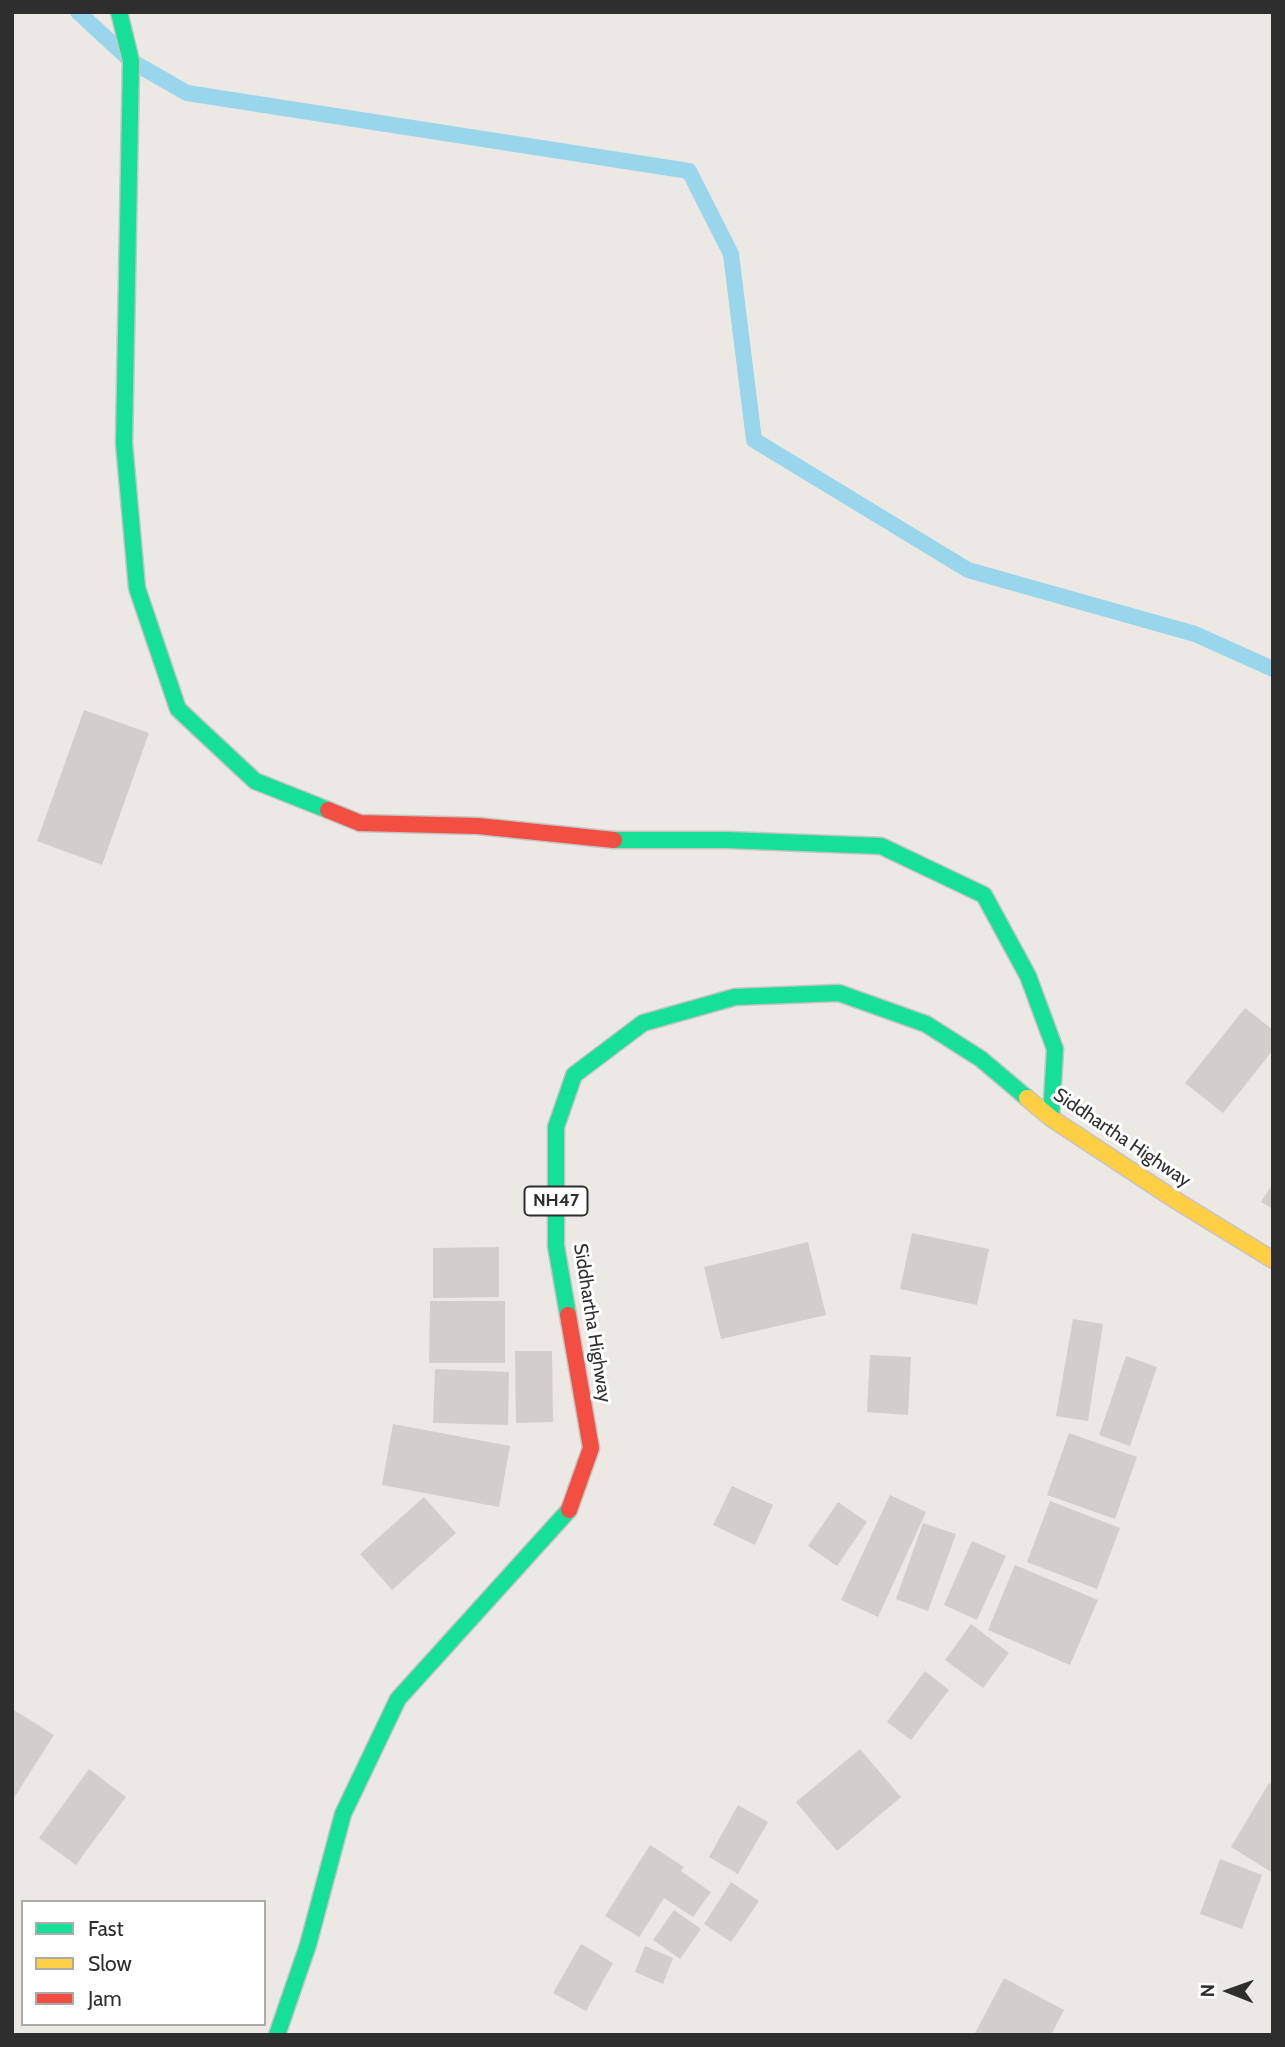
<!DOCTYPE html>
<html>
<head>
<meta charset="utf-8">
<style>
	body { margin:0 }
	#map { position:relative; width:1285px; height:2047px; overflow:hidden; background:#ece8e4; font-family:Cabin,sans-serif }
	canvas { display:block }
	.frame { position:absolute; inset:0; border:14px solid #2e2e2e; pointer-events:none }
	.legend { position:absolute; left:21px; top:1900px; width:245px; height:126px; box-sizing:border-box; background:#fff; border:2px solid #ababab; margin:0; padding:9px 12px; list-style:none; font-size:21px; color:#2e2e2e }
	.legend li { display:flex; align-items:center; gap:14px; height:35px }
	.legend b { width:35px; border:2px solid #ababab }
	.north { position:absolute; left:1194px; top:1956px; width:70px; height:70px; -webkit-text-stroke:5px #fff; paint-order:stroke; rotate:271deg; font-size:19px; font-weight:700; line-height:28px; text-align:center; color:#2e2e2e }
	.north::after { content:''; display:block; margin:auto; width:24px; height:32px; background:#2e2e2e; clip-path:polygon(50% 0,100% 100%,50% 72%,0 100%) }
</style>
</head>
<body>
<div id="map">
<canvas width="1285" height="2047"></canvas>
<div class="frame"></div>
<ul class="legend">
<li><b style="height:9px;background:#16e098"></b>Fast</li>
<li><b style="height:9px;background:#ffcf43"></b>Slow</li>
<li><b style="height:9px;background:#f24e42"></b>Jam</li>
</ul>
<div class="north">N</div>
</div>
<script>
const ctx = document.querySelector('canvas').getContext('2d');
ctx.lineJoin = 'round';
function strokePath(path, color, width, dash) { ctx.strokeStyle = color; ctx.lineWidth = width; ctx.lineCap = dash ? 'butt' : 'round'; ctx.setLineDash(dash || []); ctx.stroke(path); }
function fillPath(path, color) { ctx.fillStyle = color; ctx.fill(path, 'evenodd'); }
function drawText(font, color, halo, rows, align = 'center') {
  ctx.font = font + ' Cabin,sans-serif'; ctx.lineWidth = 6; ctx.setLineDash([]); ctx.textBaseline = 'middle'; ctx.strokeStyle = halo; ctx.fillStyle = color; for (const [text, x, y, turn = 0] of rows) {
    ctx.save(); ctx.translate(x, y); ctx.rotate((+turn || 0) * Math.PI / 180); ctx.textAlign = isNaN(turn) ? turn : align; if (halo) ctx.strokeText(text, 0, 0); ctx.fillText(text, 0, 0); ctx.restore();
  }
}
const stream = new Path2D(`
	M78,12L131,61L187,93L689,171L731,254L754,440L968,570L1195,634L1273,669`);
const building = new Path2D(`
	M84,710L149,733L102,865L37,841Z
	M1245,1008L1273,1030V1050L1223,1113L1185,1083Z
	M1273,1183V1209L1261,1202Z
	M912,1233L989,1249L977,1305L900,1289Z
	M808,1242L826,1315L721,1339L704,1267Z
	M499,1247V1297L433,1298V1248Z
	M430,1301H505V1363H429Z
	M1073,1319L1103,1324L1088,1421L1056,1416Z
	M515,1351H552L553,1422L516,1423Z
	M870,1355L911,1357L908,1415L867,1412Z
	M1126,1356L1157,1367L1130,1446L1099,1435Z
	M435,1369L509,1372L508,1425L433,1423Z
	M393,1424L510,1446L499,1507L382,1485Z
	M1069,1433L1137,1457L1115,1519L1047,1495Z
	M732,1486L773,1505L755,1545L713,1525Z
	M890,1495L926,1512L878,1617L841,1600Z
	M424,1497L456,1533L392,1590L360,1554Z
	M1050,1501L1120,1528L1097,1589L1027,1562Z
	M838,1502L867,1522L837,1566L808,1546Z
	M923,1523L956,1534L928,1611L896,1599Z
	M972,1541L1006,1556L977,1620L944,1605Z
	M1015,1565L1098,1600L1070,1665L988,1630Z
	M971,1624L1009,1653L983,1688L945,1660Z
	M925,1671L949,1690L911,1740L887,1722Z
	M14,1710L54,1735L12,1801V1714Z
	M860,1749L901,1797L837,1851L796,1802Z
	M89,1769L126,1797L76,1865L39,1838Z
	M1269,1783L1273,1785V1873L1231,1847Z
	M738,1805L768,1822L738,1874L709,1857Z
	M650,1845L684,1867L681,1871L711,1892L693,1917L664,1898L639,1937L605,1916Z
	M1220,1859L1262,1875L1242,1929L1200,1914Z
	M731,1882L759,1901L731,1942L704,1924Z
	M674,1910L701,1929L680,1959L653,1940Z
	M581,1944L613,1963L586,2011L553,1993Z
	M645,1946L673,1958L663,1984L635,1972Z
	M1004,1978L1064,2010L1051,2035H974Z`);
const fast = new Path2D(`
	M119,12L131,61L124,443L137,588L178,709L255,781L328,810
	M614,840H727L881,846L984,895L1028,976L1055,1049L1051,1118
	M568,1315L556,1246V1127L574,1075L643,1023L735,997L839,993L926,1024L981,1059L1027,1098
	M277,2035L308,1945L343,1814L398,1699L569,1510`);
const slow = new Path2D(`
	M1027,1098L1051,1118L1177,1201L1273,1260`);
const jam = new Path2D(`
	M328,810L360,823L478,826L614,840
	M568,1315L591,1448L569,1510`);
const shields = [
	[556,1201,63]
];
const shieldNames = [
	["NH47",556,1201]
];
const streetNames = [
	["Siddhartha Highway",1122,1138,34],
	["Siddhartha Highway",592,1323,81]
];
strokePath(stream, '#99d6ec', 16);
fillPath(building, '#d1cecb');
strokePath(fast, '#c5c4c5', 19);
strokePath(slow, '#c5c4c5', 19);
strokePath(jam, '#c5c4c5', 19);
strokePath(fast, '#16e098', 16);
strokePath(slow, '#ffcf43', 16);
strokePath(jam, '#f24e42', 16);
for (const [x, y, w] of shields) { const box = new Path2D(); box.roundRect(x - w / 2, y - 14.5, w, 29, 5); ctx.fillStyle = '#fff'; ctx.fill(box); strokePath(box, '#2e2e2e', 2); }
drawText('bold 18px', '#2e2e2e', null, shieldNames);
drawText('19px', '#2e2e2e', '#fff', streetNames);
</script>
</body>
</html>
